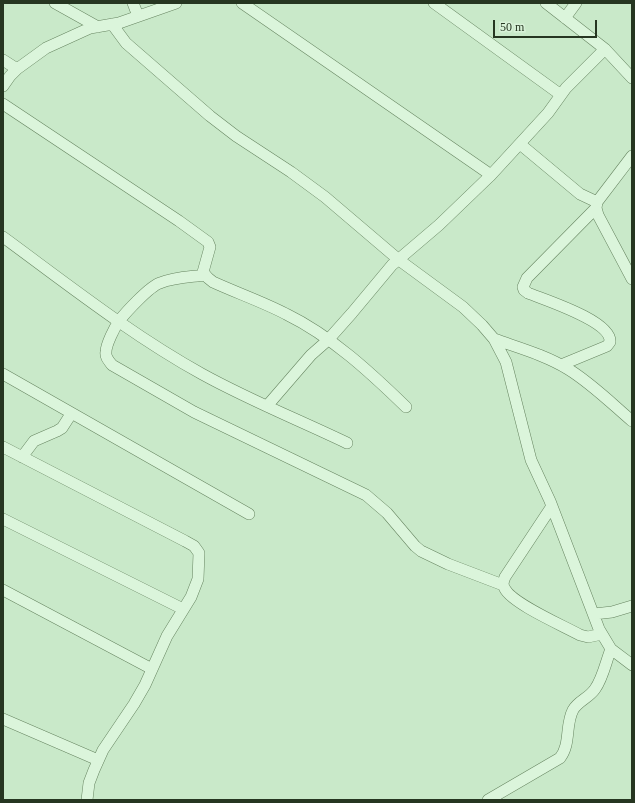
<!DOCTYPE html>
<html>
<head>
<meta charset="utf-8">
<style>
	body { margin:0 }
	#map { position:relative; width:635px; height:803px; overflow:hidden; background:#c9e9c9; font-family:Georgia,serif }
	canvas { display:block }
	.frame { position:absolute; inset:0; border:4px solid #263621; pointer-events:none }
	.scale { position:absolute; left:493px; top:20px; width:104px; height:18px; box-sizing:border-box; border:2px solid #263621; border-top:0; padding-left:5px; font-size:12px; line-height:14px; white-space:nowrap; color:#263621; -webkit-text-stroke:3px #d8f2d8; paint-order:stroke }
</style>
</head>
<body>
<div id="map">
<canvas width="635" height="803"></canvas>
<div class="frame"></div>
<div class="scale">50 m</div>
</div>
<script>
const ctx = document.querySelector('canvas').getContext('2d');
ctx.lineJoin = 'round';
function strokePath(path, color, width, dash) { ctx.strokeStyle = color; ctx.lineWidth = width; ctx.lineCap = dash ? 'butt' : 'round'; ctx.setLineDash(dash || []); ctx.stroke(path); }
const street = new Path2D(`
	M55,3L98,27
	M133,3L138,16
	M242,3L491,175
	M434,3L561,95
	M546,3L605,49L632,78
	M565,18L576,3
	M112,24L126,43L210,116L236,136L291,172L325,197L399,260L463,307L482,325L494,339L506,362L531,460L550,501L599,629L611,649L632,665
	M3,60L17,69
	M3,86L10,76L17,69L46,48L90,28L119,23L176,3
	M3,104L179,221L208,242L210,247L203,272L208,278L213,282C237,293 263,302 286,314C331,336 370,372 406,407
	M520,144L580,194L597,202
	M632,156L597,202L596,208L598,215L632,279
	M3,237C67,284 133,336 202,374C249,400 299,420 347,443
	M205,275C190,277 174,277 160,283C150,286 126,312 119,321C115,327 106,344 106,352C105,357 109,361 112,365L194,412L366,495L387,513L415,546L421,551L448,564L503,585
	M494,339C519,348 545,355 568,369C591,383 611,403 632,421
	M561,365L607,346L610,342C612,321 545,300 528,293L524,290L523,287L527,278L596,208
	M3,374L249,514
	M267,406L311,355L328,340L352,313L392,265L439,225L491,175L548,113L566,88L605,49
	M3,447L185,541L194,546L199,553L198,579L191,597L167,636L145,685L134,704L103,750L94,770L89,783L87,800
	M22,457L34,441L57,431L62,428L71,414
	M552,506L505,577C503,582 502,585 505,589C513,604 564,626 580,635L588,637L602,634
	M3,519L183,609
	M3,590L152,669
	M594,614L612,612L632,606
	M3,719L98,760
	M488,800L560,758C571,744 565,725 573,710C578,701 589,698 595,689C603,678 606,661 611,649`);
strokePath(street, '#668460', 12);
strokePath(street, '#dbf5db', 11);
</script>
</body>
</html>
